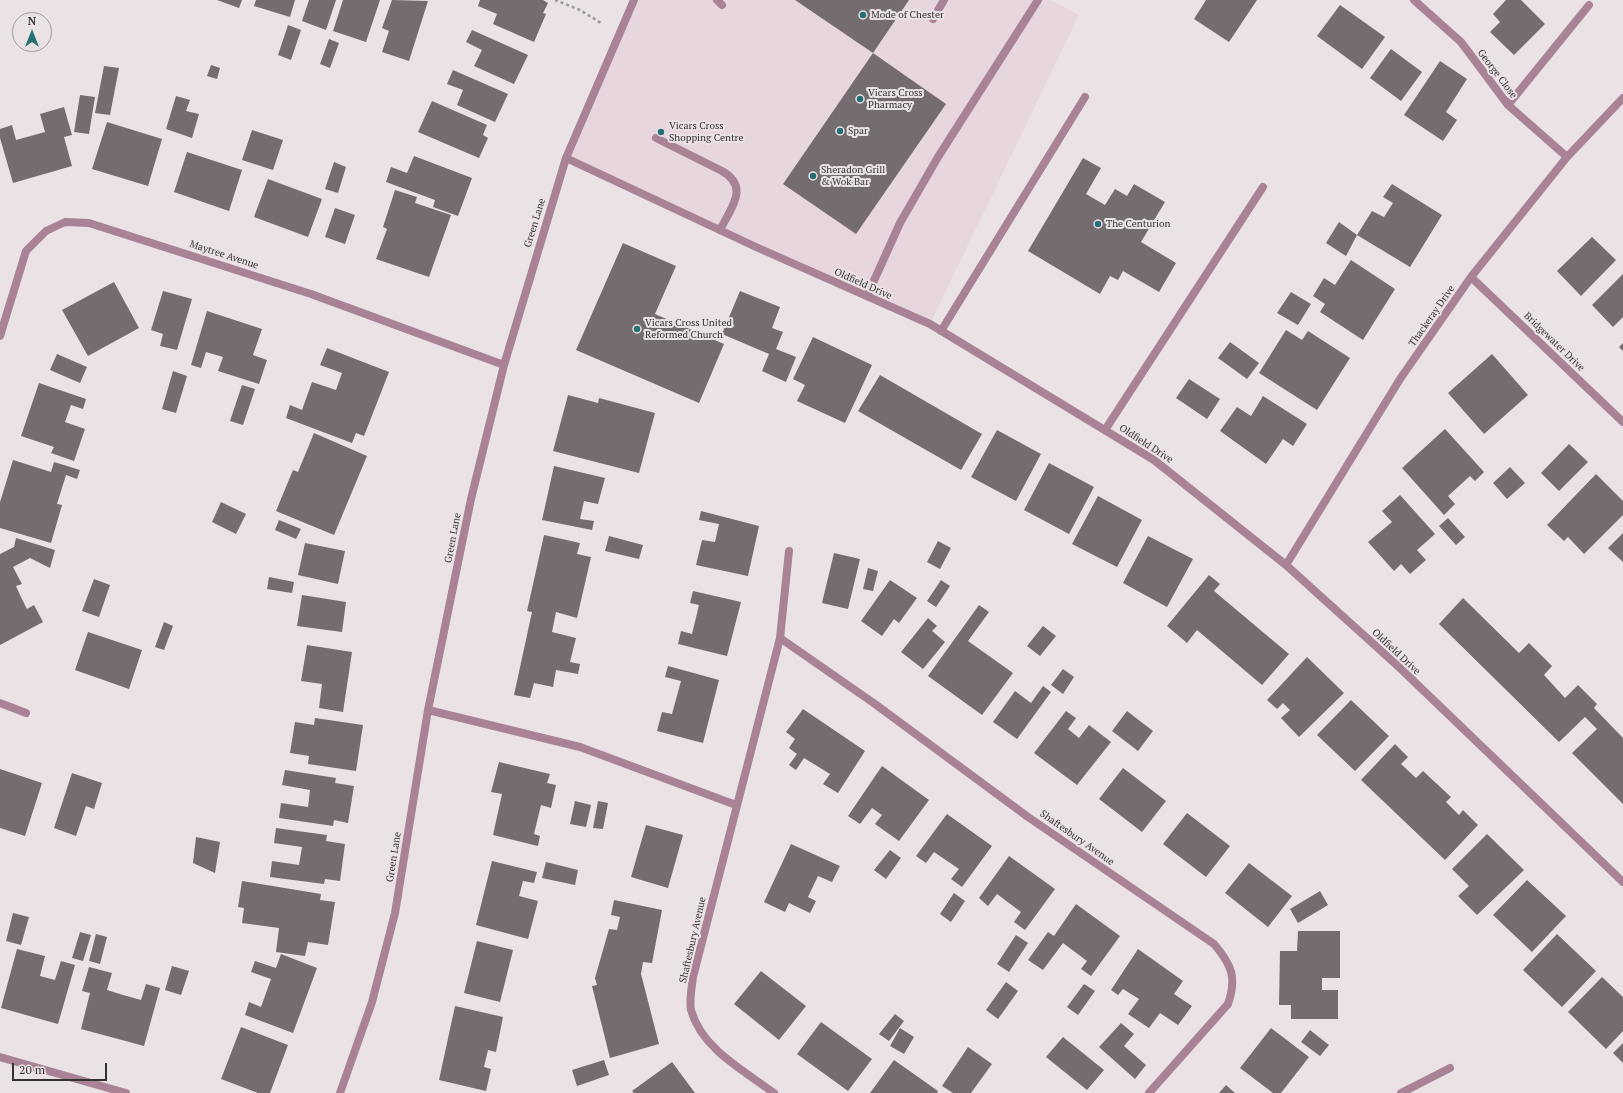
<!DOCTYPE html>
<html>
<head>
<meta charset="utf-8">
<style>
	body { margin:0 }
	#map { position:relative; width:1623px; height:1093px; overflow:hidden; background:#ebe2e6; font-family:"PT Serif",serif }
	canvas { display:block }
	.north { position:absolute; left:12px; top:12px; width:40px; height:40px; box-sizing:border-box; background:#ebe2e6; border:1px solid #a29b9e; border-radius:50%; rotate:0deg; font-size:11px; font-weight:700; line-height:16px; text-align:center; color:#353133 }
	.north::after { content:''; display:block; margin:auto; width:14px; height:18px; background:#257073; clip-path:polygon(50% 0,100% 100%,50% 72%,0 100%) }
	.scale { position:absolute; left:12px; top:1063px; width:95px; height:18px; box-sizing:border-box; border:2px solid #353133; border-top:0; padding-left:5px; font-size:12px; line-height:14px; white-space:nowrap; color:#353133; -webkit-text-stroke:3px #ebe2e6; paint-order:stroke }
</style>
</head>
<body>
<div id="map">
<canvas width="1623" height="1093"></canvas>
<div class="north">N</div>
<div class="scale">20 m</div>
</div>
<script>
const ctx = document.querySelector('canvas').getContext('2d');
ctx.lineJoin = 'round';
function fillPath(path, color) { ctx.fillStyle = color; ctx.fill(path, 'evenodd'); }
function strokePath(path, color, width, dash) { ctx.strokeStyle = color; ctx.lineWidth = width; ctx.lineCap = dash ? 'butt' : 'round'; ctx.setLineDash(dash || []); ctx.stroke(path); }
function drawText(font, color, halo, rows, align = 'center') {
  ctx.font = font + ' "PT Serif",serif'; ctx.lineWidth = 4; ctx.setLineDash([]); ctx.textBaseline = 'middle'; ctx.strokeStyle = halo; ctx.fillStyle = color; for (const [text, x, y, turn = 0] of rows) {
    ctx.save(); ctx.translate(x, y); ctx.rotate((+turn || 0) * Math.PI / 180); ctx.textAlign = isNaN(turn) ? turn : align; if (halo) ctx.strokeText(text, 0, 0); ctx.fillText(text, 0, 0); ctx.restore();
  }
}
const built = new Path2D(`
	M634,0H1051L1079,15L930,324L566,158Z`);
const building = new Path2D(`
	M217,0H242L239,8Z
	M256,0H295L290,17L254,6Z
	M309,0H336L326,30L302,21Z
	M343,0H380L366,42L333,31Z
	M392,0L428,1L409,61L382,52L389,31L382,28Z
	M480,0H543L548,3L543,13L546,14L534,42L493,24L497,14L478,6Z
	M795,0H909L873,53L946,104L856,234L783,184L873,53Z
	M1206,0H1257L1229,42L1194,19Z
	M1506,0H1521L1545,24L1514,55L1490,32L1500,22L1493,14Z
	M1340,5L1385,37L1362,69L1317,36Z
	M288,25L301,30L291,60L278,55Z
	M472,30L528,55L514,84L474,66L482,50L466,42Z
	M329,39L339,43L330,68L320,64Z
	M1391,49L1422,72L1401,101L1370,78Z
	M1440,61L1467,79L1446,112L1457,120L1443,141L1404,115Z
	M211,65L220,68L217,79L207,76Z
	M104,66L119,68L110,115L95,113Z
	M453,70L508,94L495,122L457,105L463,90L447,84Z
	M80,95L95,97L89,134L74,132Z
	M176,96L190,100L186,111L199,114L192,138L166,129Z
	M432,101L487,125L483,135L488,138L479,158L418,132Z
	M64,107L72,135L64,137L72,166L13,183L0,138V129L12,125L16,140L45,132L40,114Z
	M107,122L162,139L148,186L92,169Z
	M252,130L283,140L273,170L242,160Z
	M187,152L242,170L229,211L174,192Z
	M414,156L472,178L458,216L433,207L435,200L386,182L391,167L407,173Z
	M1083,158L1101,168L1086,194L1105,205L1115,189L1127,196L1134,184L1165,202L1141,242L1176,263L1159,292L1123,271L1118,280L1110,276L1100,294L1028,251Z
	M334,162L346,167L338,193L325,189Z
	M268,179L322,199L308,237L254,217Z
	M1392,184L1442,215L1410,267L1357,235L1372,211L1384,217L1393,203L1383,197Z
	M395,190L417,197L415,203L451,215L429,277L376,259L387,229L383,227Z
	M335,208L355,215L345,244L325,237Z
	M1339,222L1357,235L1346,256L1326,243Z
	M1592,237L1616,260L1581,296L1557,271Z
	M623,243L676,266L655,314L724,344L699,403L576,350Z
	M1351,260L1395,289L1363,340L1320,312L1325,304L1313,296L1324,278L1335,285Z
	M1623,274V317L1613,327L1592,305Z
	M114,282L139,328L88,356L62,310Z
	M163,291L192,299L177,350L160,346L163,334L151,330Z
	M740,291L780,307L772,328L783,332L776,349L796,357L786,382L762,371L769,354L722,334Z
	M1291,292L1311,304L1298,325L1277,313Z
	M207,311L262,329L253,355L267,360L259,384L218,371L223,357L206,352L201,368L191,365Z
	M1286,330L1302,340L1308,331L1350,358L1317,410L1259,373Z
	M813,337L872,365L845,423L797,401L805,385L793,379Z
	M1230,342L1259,363L1247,379L1218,358Z
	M1623,343V351L1619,347Z
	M327,348L389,372L364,436L356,433L352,443L286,418L290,405L302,410L312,382L336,390L342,373L320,365Z
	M57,354L87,367L80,383L50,370Z
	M1492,354L1528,395L1484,434L1448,393Z
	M173,371L187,376L176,413L162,409Z
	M880,375L982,434L961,470L858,411Z
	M1189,379L1220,399L1207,419L1176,398Z
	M39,383L86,399L83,409L71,405L65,422L85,429L74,461L51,453L54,447L21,436Z
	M242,385L255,389L243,425L230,421Z
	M568,395L598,403L599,398L655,413L639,473L553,451Z
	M1263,396L1307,424L1293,446L1283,439L1266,464L1220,431L1237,407L1251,416Z
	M1445,429L1484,472L1475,481L1470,476L1448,496L1455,504L1444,515L1402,468Z
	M997,430L1041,454L1016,501L971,477Z
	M314,433L367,456L334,535L276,511L293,470L298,472Z
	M1569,444L1588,462L1559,491L1541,473Z
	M13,460L51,472L54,462L80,470L77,479L66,475L57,504L62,505L51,543L0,528V502Z
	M1049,463L1094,487L1069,534L1024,510Z
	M554,466L605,478L598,504L584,501L580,519L594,521L592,530L542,520Z
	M1510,467L1525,483L1507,499L1493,483Z
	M1596,474L1623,501V515L1584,554L1568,537L1564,541L1547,525Z
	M1400,495L1435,534L1417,550L1426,560L1410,574L1401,564L1394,571L1368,542L1392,522L1382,511Z
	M1098,496L1142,520L1117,567L1072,544Z
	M221,502L246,514L236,534L212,522Z
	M701,511L759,526L748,576L696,565L702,540L715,542L719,524L699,520Z
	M1448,518L1465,537L1456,545L1439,526Z
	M279,520L301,529L296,539L275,530Z
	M1623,533V562L1608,548Z
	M544,535L580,543L577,554L591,557L577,618L556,612L552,632L576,638L570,662L580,664L578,674L556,670L553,687L534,683L530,698L514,695L532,612L527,611Z
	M609,536L643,545L639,559L605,551Z
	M1148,536L1193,559L1167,607L1123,583Z
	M16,538L55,550L50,568L30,558L13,567L22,584L16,586L20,595L27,609L34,605L43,622L0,645V554L14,547Z
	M938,541L951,548L940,569L927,562Z
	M305,543L345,551L338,584L298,575Z
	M834,553L860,559L848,609L822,603Z
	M868,568L878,571L873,591L863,589Z
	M1209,575L1220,584L1214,591L1289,654L1262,685L1197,630L1187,643L1167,626Z
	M269,577L294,582L292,593L267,589Z
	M94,579L110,585L99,617L82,611Z
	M890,580L917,598L899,623L894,619L882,636L861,621Z
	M941,580L950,586L936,607L927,601Z
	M693,591L741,602L727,656L678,644L681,631L692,634L699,605L690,603Z
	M302,595L346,602L342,632L297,626Z
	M1463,598L1519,653L1529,643L1552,666L1544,675L1565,698L1578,685L1597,704L1594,708L1623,738V804L1572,753L1597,729L1585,717L1559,742L1439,624Z
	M979,605L989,612L968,641L1013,673L982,715L928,676Z
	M928,618L937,626L932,631L945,642L923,669L901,652Z
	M164,622L173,626L164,650L155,647Z
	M1043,626L1056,636L1040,656L1027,646Z
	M88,632L142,650L129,689L75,670Z
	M307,645L352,652L343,712L319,708L322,684L301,681Z
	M1307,657L1344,693L1299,737L1281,718L1290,710L1283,703L1277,709L1267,700Z
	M668,666L719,680L703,743L657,731L662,712L672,714L681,681L665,677Z
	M1063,669L1074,677L1063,694L1051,685Z
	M1043,686L1051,692L1017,739L993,722L1015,691L1031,703Z
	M1351,700L1389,736L1355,771L1317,735Z
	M803,709L865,751L838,793L823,784L830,774L804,758L796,770L789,765L797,754L789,748L795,739L786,732Z
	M1066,711L1076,718L1068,729L1079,738L1089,725L1111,742L1077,785L1034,753Z
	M1127,711L1153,731L1138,751L1112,731Z
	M315,718L363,725L356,771L308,764L309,756L290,753L295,722L314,725Z
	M1395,744L1408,757L1401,764L1416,778L1423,771L1451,797L1446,802L1459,815L1463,810L1478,825L1445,860L1361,780Z
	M499,762L550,774L547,783L556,785L551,808L541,805L534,834L540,836L538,846L493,835L502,794L491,792Z
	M882,766L929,800L899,841L875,824L882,815L872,808L860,824L848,816Z
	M1123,768L1166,801L1142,832L1099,799Z
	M0,769L42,783L25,836L0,828Z
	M285,770L336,778L335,783L354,786L348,823L334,820L333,826L279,818L281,803L308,807L310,790L282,785Z
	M72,773L102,783L94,809L86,806L76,836L54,828Z
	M575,801L591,805L586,827L570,824Z
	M598,801L608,803L603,829L593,828Z
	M1187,813L1230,846L1206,877L1163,844Z
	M947,814L992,846L962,887L951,879L959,869L934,852L926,863L916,856Z
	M646,825L683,835L668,888L631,877Z
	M276,828L327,835L326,841L345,844L340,881L325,879L324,884L270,877L272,861L299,865L302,847L274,843Z
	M1487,834L1524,870L1477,915L1458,896L1469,886L1452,869Z
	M196,837L220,842L215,873L193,863Z
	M791,844L840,866L832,882L818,876L808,897L816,901L810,913L789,903L785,912L764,902Z
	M890,850L901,858L886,879L874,870Z
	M1009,856L1055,889L1025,930L1014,922L1021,912L997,894L988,906L979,898Z
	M492,861L537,872L534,883L523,881L519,896L538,901L528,939L476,925Z
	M546,862L578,870L575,885L542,878Z
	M1249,863L1292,896L1268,927L1225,893Z
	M1527,880L1566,916L1532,952L1493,915Z
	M242,881L321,894L320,900L335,902L328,945L308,942L305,956L276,952L279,928L242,923L244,908L238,907Z
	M1320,891L1328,905L1298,923L1290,909Z
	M954,893L965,901L951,922L940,914Z
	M614,900L662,910L652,963L643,962L641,974L659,1044L610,1058L592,986L597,985L595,978L609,929L617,930L620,917L611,915Z
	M1076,904L1120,936L1091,976L1081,969L1087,961L1063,943L1043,970L1028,960L1048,932L1054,936Z
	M13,913L29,917L21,945L6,941Z
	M1298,931H1340V978H1322V990H1338V1019H1291V1005H1279L1280,951H1297Z
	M80,932L91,935L83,961L72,958Z
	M96,934L107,937L100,964L89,961Z
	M1557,934L1596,971L1562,1007L1523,970Z
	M1016,935L1028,943L1009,972L997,964Z
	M477,941L513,950L500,1002L464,993Z
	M17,949L45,956L40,976L55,980L61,961L75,965L58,1024L1,1008Z
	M1138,949L1183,981L1174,994L1192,1006L1178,1025L1160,1013L1149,1028L1128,1014L1139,999L1123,989L1118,995L1111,990Z
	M281,954L317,968L293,1033L245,1015L249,1002L261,1007L271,979L251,972L255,961L276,968Z
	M172,966L189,971L181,995L165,990Z
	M89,967L112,973L107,990L123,995L141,1000L146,984L160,988L144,1046L81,1029L90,993L82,991Z
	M761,971L806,1006L779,1040L734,1004Z
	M1602,977L1623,997V1031L1606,1049L1568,1012Z
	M1006,982L1018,991L998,1019L986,1010Z
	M1084,984L1095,991L1078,1015L1067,1007Z
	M455,1006L503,1017L496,1052L488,1050L484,1067L491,1069L486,1091L439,1080Z
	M895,1014L904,1021L889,1041L879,1034Z
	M821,1022L872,1059L848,1091L797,1054Z
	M1121,1023L1134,1034L1124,1046L1146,1065L1135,1079L1099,1047Z
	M241,1027L288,1045L270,1093H258L221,1079Z
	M900,1028L914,1037L904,1054L890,1046Z
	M1271,1028L1309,1057L1281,1093H1273L1240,1068Z
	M1310,1030L1329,1045L1320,1056L1301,1042Z
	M1063,1037L1104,1070L1087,1090L1046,1057Z
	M1623,1043V1063L1613,1053Z
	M968,1047L992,1064L971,1093H953L942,1086Z
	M604,1060L609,1075L577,1086L572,1070Z
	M894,1060L938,1091L937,1093H870Z
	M672,1062L695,1093H634L632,1091Z
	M1226,1085L1235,1093H1219Z`);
const path = new Path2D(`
	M555,0L580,10L601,23`);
const lane = new Path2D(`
	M717,0L722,5
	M933,19L944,0
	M1508,105L1589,5
	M656,138L722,171C750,187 731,208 720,230
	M867,296L900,223L938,157L1038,0
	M941,331L1085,97
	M1105,430L1263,187
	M1401,1093L1450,1068`);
const street = new Path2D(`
	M1414,0L1461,42L1508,105L1567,157
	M566,158L756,247L930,324L1154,460L1286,565L1400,668L1623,882
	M1471,277L1623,422
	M0,336L26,251L46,231L65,222L89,223L311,294L504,365
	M1286,565L1400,379L1471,277L1567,157L1623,98
	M780,638L875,704L1028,817L1214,944C1232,965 1237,978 1228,1004L1149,1093
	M0,703L26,713
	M428,710L580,747L736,805
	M0,1057L126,1093
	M340,1093L372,1002L395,913L428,710L471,499L504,365L566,158L634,0
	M774,1093C743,1070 702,1049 691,1010C689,1001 692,986 693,977L780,638L789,551`);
const markers = [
	[863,15,4,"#257073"],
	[860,99,4,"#257073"],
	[840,131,4,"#257073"],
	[661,132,4,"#257073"],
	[813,176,4,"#257073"],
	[1098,224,4,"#257073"],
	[637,329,4,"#257073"]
];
const poiNames = [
	["Mode of Chester",871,15],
	["Vicars Cross",868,93],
	["Pharmacy",868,105],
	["Vicars Cross",669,126],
	["Shopping Centre",669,138],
	["Spar",848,131],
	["Sheradon Grill",821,170],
	["& Wok Bar",821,182],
	["The Centurion",1106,224],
	["Vicars Cross United",645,323],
	["Reformed Church",645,335]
];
const streetNames = [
	["George Close",1497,74,53],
	["Green Lane",535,223,-73],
	["Maytree Avenue",224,255,18],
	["Oldfield Drive",863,284,24],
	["Thackeray Drive",1432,316,-55],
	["Bridgewater Drive",1554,342,44],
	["Oldfield Drive",1146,444,33],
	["Green Lane",453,538,-79],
	["Oldfield Drive",1396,652,43],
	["Shaftesbury Avenue",1077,838,35],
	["Green Lane",394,857,-81],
	["Shaftesbury Avenue",693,940,-77]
];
fillPath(built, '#e7d6de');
fillPath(building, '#756c70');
strokePath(path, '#9d9699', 2.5, [3, 3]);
strokePath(lane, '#a98395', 8);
strokePath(street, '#a98395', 8);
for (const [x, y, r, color] of markers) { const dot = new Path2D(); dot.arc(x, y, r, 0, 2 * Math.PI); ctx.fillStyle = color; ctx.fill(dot); strokePath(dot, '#ebe2e6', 1.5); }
drawText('10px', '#353133', '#ebe2e6', poiNames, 'left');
drawText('10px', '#353133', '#ebe2e6', streetNames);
</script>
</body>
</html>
